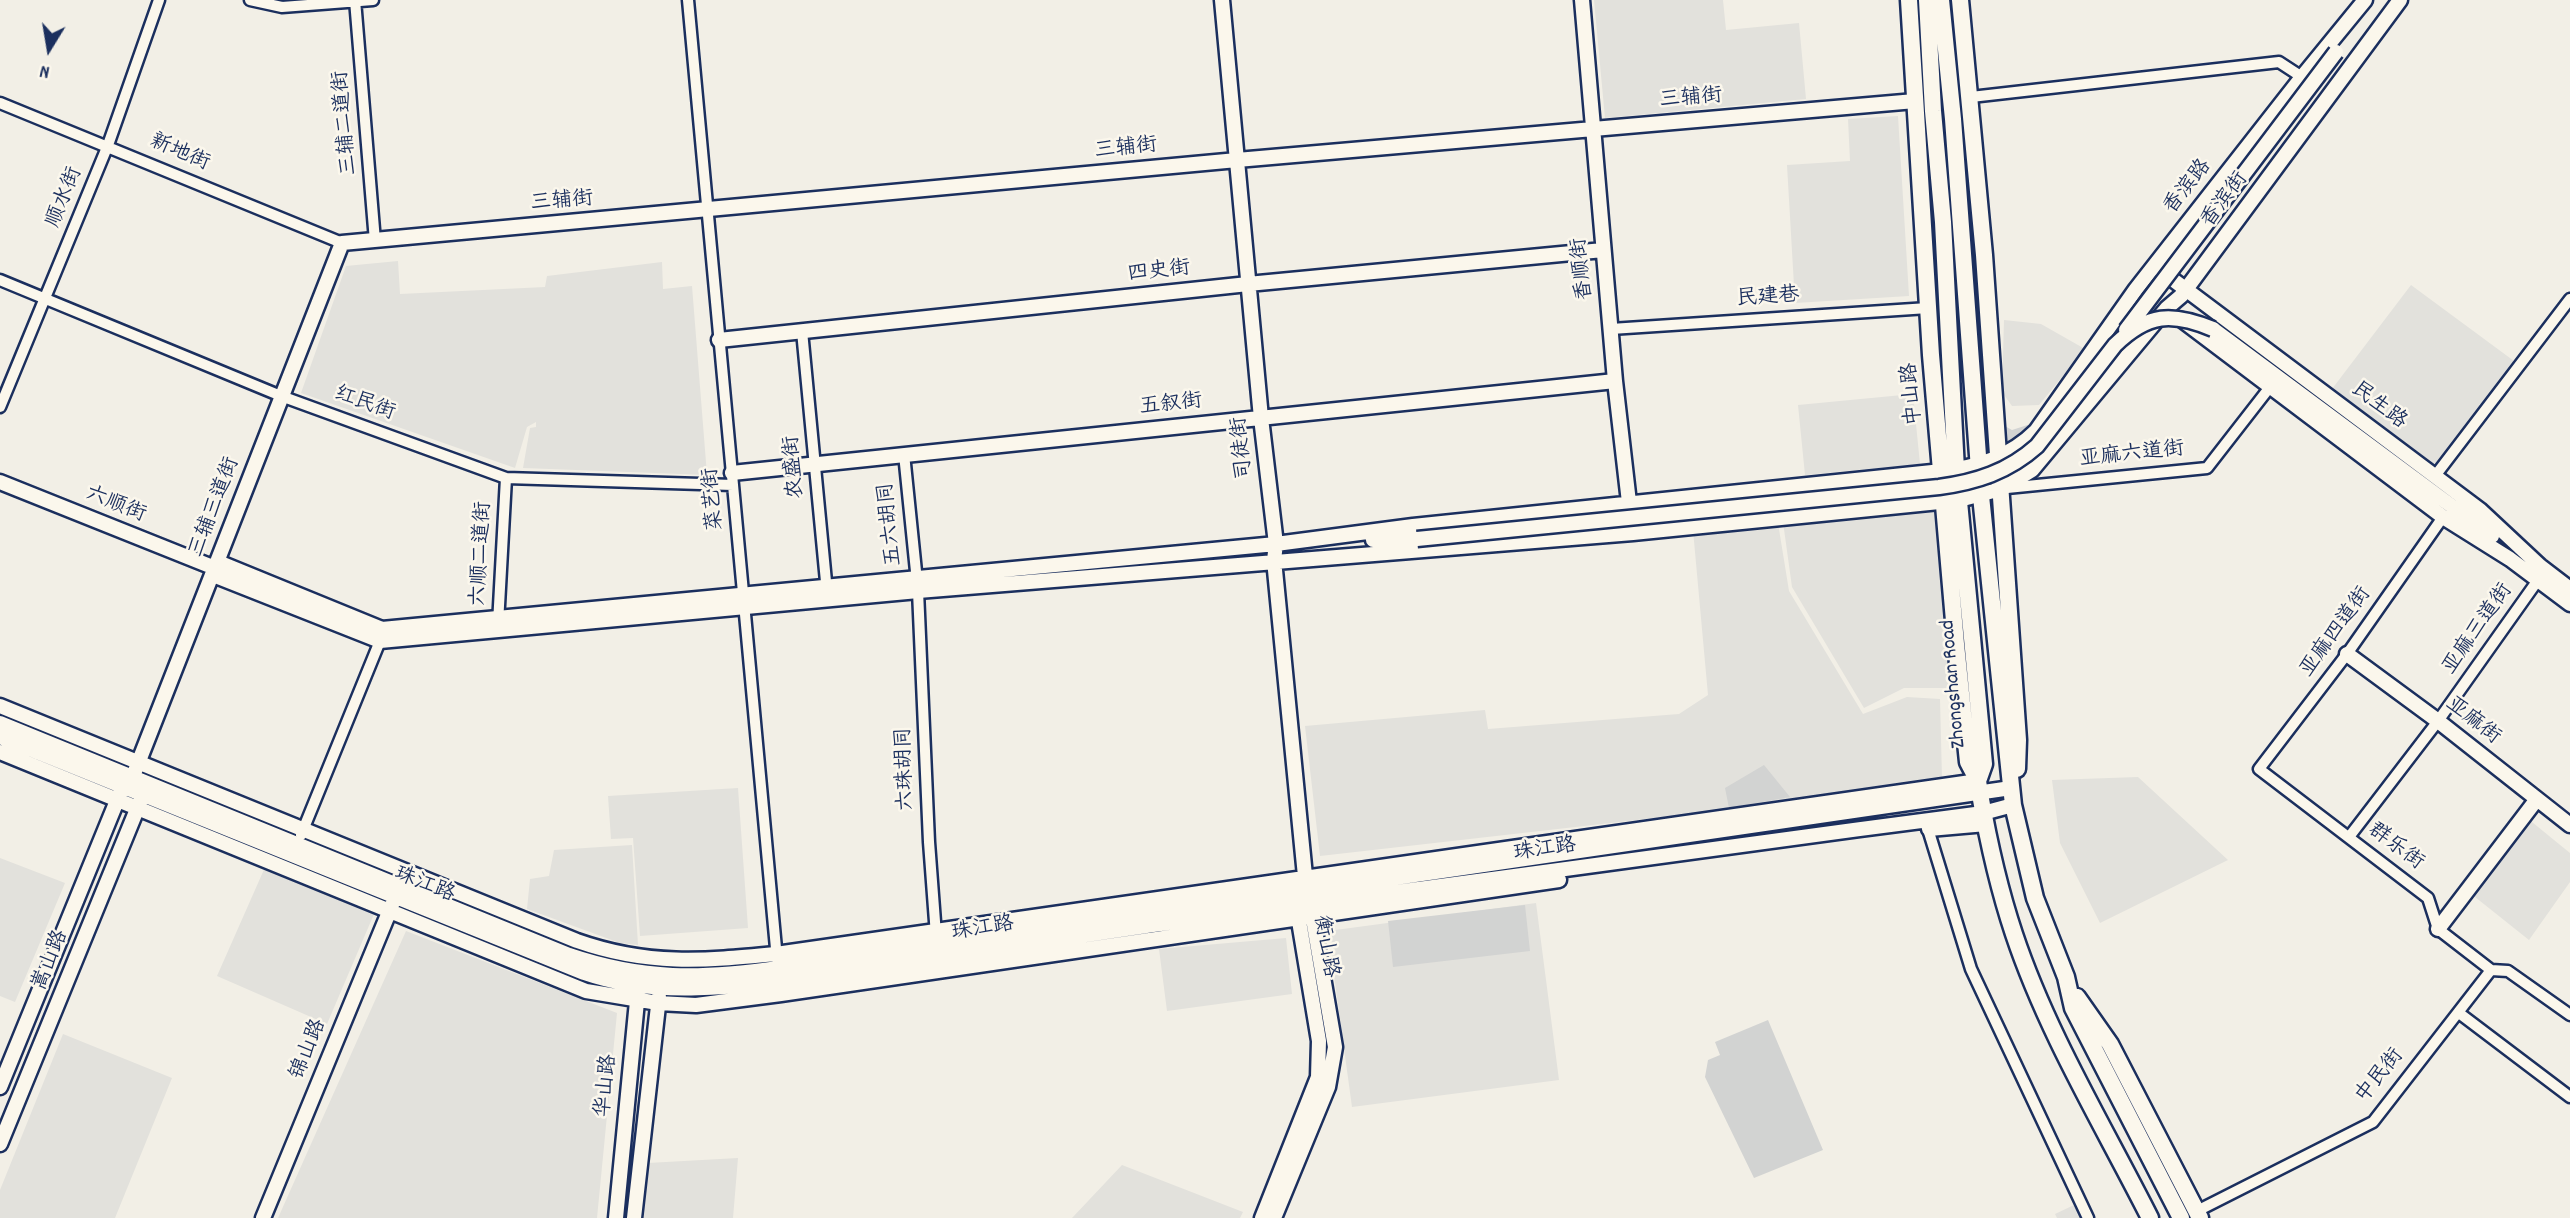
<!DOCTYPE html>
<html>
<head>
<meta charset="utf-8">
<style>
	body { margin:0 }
	#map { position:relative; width:2570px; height:1218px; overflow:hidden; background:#f2efe6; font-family:Dekko,sans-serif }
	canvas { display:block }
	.north { position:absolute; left:14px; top:14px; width:70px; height:70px; -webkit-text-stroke:5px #fbf7ec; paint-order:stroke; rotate:191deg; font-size:19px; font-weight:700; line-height:28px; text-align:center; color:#1b2f5e }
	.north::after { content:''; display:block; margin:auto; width:24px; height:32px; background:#1b2f5e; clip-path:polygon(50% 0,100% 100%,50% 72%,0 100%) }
</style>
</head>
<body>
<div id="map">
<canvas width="2570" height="1218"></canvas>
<div class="north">N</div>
</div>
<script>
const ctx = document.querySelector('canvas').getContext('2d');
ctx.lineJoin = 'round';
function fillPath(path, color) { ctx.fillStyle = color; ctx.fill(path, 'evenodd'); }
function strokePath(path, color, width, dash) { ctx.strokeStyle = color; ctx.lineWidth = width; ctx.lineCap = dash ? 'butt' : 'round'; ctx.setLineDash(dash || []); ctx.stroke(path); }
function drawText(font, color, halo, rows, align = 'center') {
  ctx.font = font + ' Dekko,"LXGW WenKai TC",sans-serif'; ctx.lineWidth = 5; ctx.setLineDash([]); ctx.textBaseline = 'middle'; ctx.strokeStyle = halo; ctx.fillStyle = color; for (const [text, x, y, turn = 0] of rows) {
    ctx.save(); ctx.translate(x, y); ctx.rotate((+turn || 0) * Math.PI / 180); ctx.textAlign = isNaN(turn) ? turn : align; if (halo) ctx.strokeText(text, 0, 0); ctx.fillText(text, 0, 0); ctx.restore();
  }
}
const built = new Path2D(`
	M1594,0H1723L1726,30L1799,23L1806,99L1605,118Z
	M1898,116L1909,296L1795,303L1787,165L1850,161L1848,119Z
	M398,261L400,294L545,287L547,276L662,262L663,289L692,286L707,475L523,468L530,428L536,427V422L527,427L515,468L301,393L346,266Z
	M2411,285L2514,361L2434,466L2332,389Z
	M2004,320L2041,324L2085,349L2039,405L2012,406L2002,392Z
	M1913,394L1920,464L1805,475L1798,405Z
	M1936,510L1952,688H1904L1864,708L1792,587L1783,522Z
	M1778,523L1789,591L1863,714L1907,697L1940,699L1942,779L1725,810L1320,856L1305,726L1485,710L1488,729L1679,714L1708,695L1693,530Z
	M2138,777L2228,860L2100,923L2060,843L2052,780Z
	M738,788L748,928L640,936L633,838L611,839L608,796Z
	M2527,818L2570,853V882L2529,940L2470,893Z
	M632,845L638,945L620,943L527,909L530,879L549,876L554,850Z
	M0,858L65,883L15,1002L0,996Z
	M266,865L374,914L327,1024L217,976Z
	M1536,903L1559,1080L1352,1107L1328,931Z
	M406,931L617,1013L597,1218H278Z
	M1286,938L1292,994L1167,1011L1159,949Z
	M63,1034L172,1078L115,1218H0V1190Z
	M738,1158L733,1218H642L648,1163Z
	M1122,1165L1243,1212L1240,1218H1072Z
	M2074,1205L2080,1218H2057L2055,1214Z`);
const green = new Path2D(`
	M1992,419L2012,430L2037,422L2035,430L1996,455Z
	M1764,765L1790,797L1729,808L1725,788Z
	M1525,905L1530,951L1393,967L1388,921Z
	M1768,1020L1823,1150L1754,1178L1705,1077L1708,1060L1720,1055L1715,1042Z`);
const street = new Path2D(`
	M250,0L282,7L373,0
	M355,0L375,241
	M688,0L777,959
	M1971,97L2279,62L2302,77
	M0,103L342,243
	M0,280L281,396L506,478L733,485
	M1611,329L1928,308
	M802,331L827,592
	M0,407L108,145L159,0
	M904,454L918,591L929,842L936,935
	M2435,476L2570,299
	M2007,488L2207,468L2270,387
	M2443,517L2347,654L2259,769L2428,898L2438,929L2491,970
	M498,624L506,478
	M1928,829L1971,969L2088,1218
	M301,835L380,641
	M2349,837L2438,721L2538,580
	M2491,970L2508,971L2570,1015
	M2459,1013L2570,1097
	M2197,1211L2373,1122L2491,970`);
const secondary = new Path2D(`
	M1222,0L1261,418L1276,544L1274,560L1305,876L1304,883
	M1582,0L1615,381L1630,511
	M2160,270L2480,510L2540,566L2570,589
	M2182,320L2443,517L2510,559L2570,604
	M2213,329L2492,536
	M719,340L1248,284L1603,250
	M732,473L1615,381
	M0,482L215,568
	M1373,540L1417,539
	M218,562L382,629L1276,544L1413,526L1942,471C1978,467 2010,457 2036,431L2136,289L2302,77L2365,0
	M213,575L380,641L918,591L1633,533L1959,500L2001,489L2032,470L2167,308L2181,296L2400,0
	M2347,654L2438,721L2570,825
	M0,706L577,941C648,966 703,961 776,954L1978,781
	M0,723L569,955C643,980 701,979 778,968L2011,788
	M0,737L584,973C673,1004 767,981 858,969C956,955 1054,939 1153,925C1429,886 1706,849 1983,813L2013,805
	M0,752L586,991L658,1003L696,1005L781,994L1559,880
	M128,789L342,243L1237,160L1915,101
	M1929,829L1986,824
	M2438,929L2537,799
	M0,1087L121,791
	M0,1144L140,802
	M263,1218L392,905
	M616,1218L638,991
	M634,1218L659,997
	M1262,1218L1318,1077L1319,1041L1297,909
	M1274,1218L1328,1087L1335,1047L1311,907`);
const primary = new Path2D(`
	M1909,0L1931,355L1956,644L1968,762L1978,781
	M1927,0L1933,111L1943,222L1956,470L1984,764L1978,781L1980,794C1988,840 1999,889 2014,934C2047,1033 2103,1125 2150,1218
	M1941,0L1953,119L1981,496L2013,805L2035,898L2066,977L2073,1008L2181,1218
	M1960,0L1984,255L2018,740L2017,769
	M2077,997L2110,1044L2200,1218`);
const secondaryBridge = new Path2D(`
	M2126,330L2336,52
	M1417,539L1939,487C1976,482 2008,472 2037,446L2115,345C2148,313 2172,312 2213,329`);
const streetNames = [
	["三辅街",1691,100,-5],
	["三辅二道街",347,123,-95],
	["三辅街",1126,150,-6],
	["新地街",179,154,23],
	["香滨路",2189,188,-52],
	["顺水街",66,198,-68],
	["香滨街",2226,201,-53],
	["三辅街",562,203,-5],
	["香顺街",1584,269,-96],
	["四史街",1159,273,-6],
	["民建巷",1768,299,-4],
	["中山路",1914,394,-95],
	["红民街",364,405,20],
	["五叙街",1171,406,-6],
	["民生路",2378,407,37],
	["司徒街",1244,448,-96],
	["亚麻六道街",2132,456,-6],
	["农盛街",796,467,-95],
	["菜艺街",715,499,-95],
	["六顺街",115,506,22],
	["三辅三道街",216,508,-69],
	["五六胡同",892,524,-96],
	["六顺二道街",483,554,-87],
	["亚麻三道街",2479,630,-55],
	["亚麻四道街",2337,633,-54],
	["Zhongshan Road",1955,684,-95],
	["亚麻街",2472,722,38],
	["六珠胡同",907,769,-92],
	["群乐街",2395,848,37],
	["珠江路",1545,851,-8],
	["珠江路",424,886,22],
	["珠江路",983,930,-9],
	["衡山路",1324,947,80],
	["嵩山路",52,961,-68],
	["锦山路",310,1050,-68],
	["中民街",2381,1077,-51],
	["华山路",608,1086,-84]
];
fillPath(built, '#e2e1dc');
fillPath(green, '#d2d3d2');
strokePath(street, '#1b2f5e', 15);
strokePath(secondary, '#1b2f5e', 19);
strokePath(primary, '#1b2f5e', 21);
strokePath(street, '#fbf7ec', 10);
strokePath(secondary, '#fbf7ec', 14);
strokePath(primary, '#fbf7ec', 16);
strokePath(secondaryBridge, '#1b2f5e', 19, []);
strokePath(secondaryBridge, '#fbf7ec', 14);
drawText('21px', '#1b2f5e', '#fbf7ec', streetNames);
</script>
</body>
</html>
